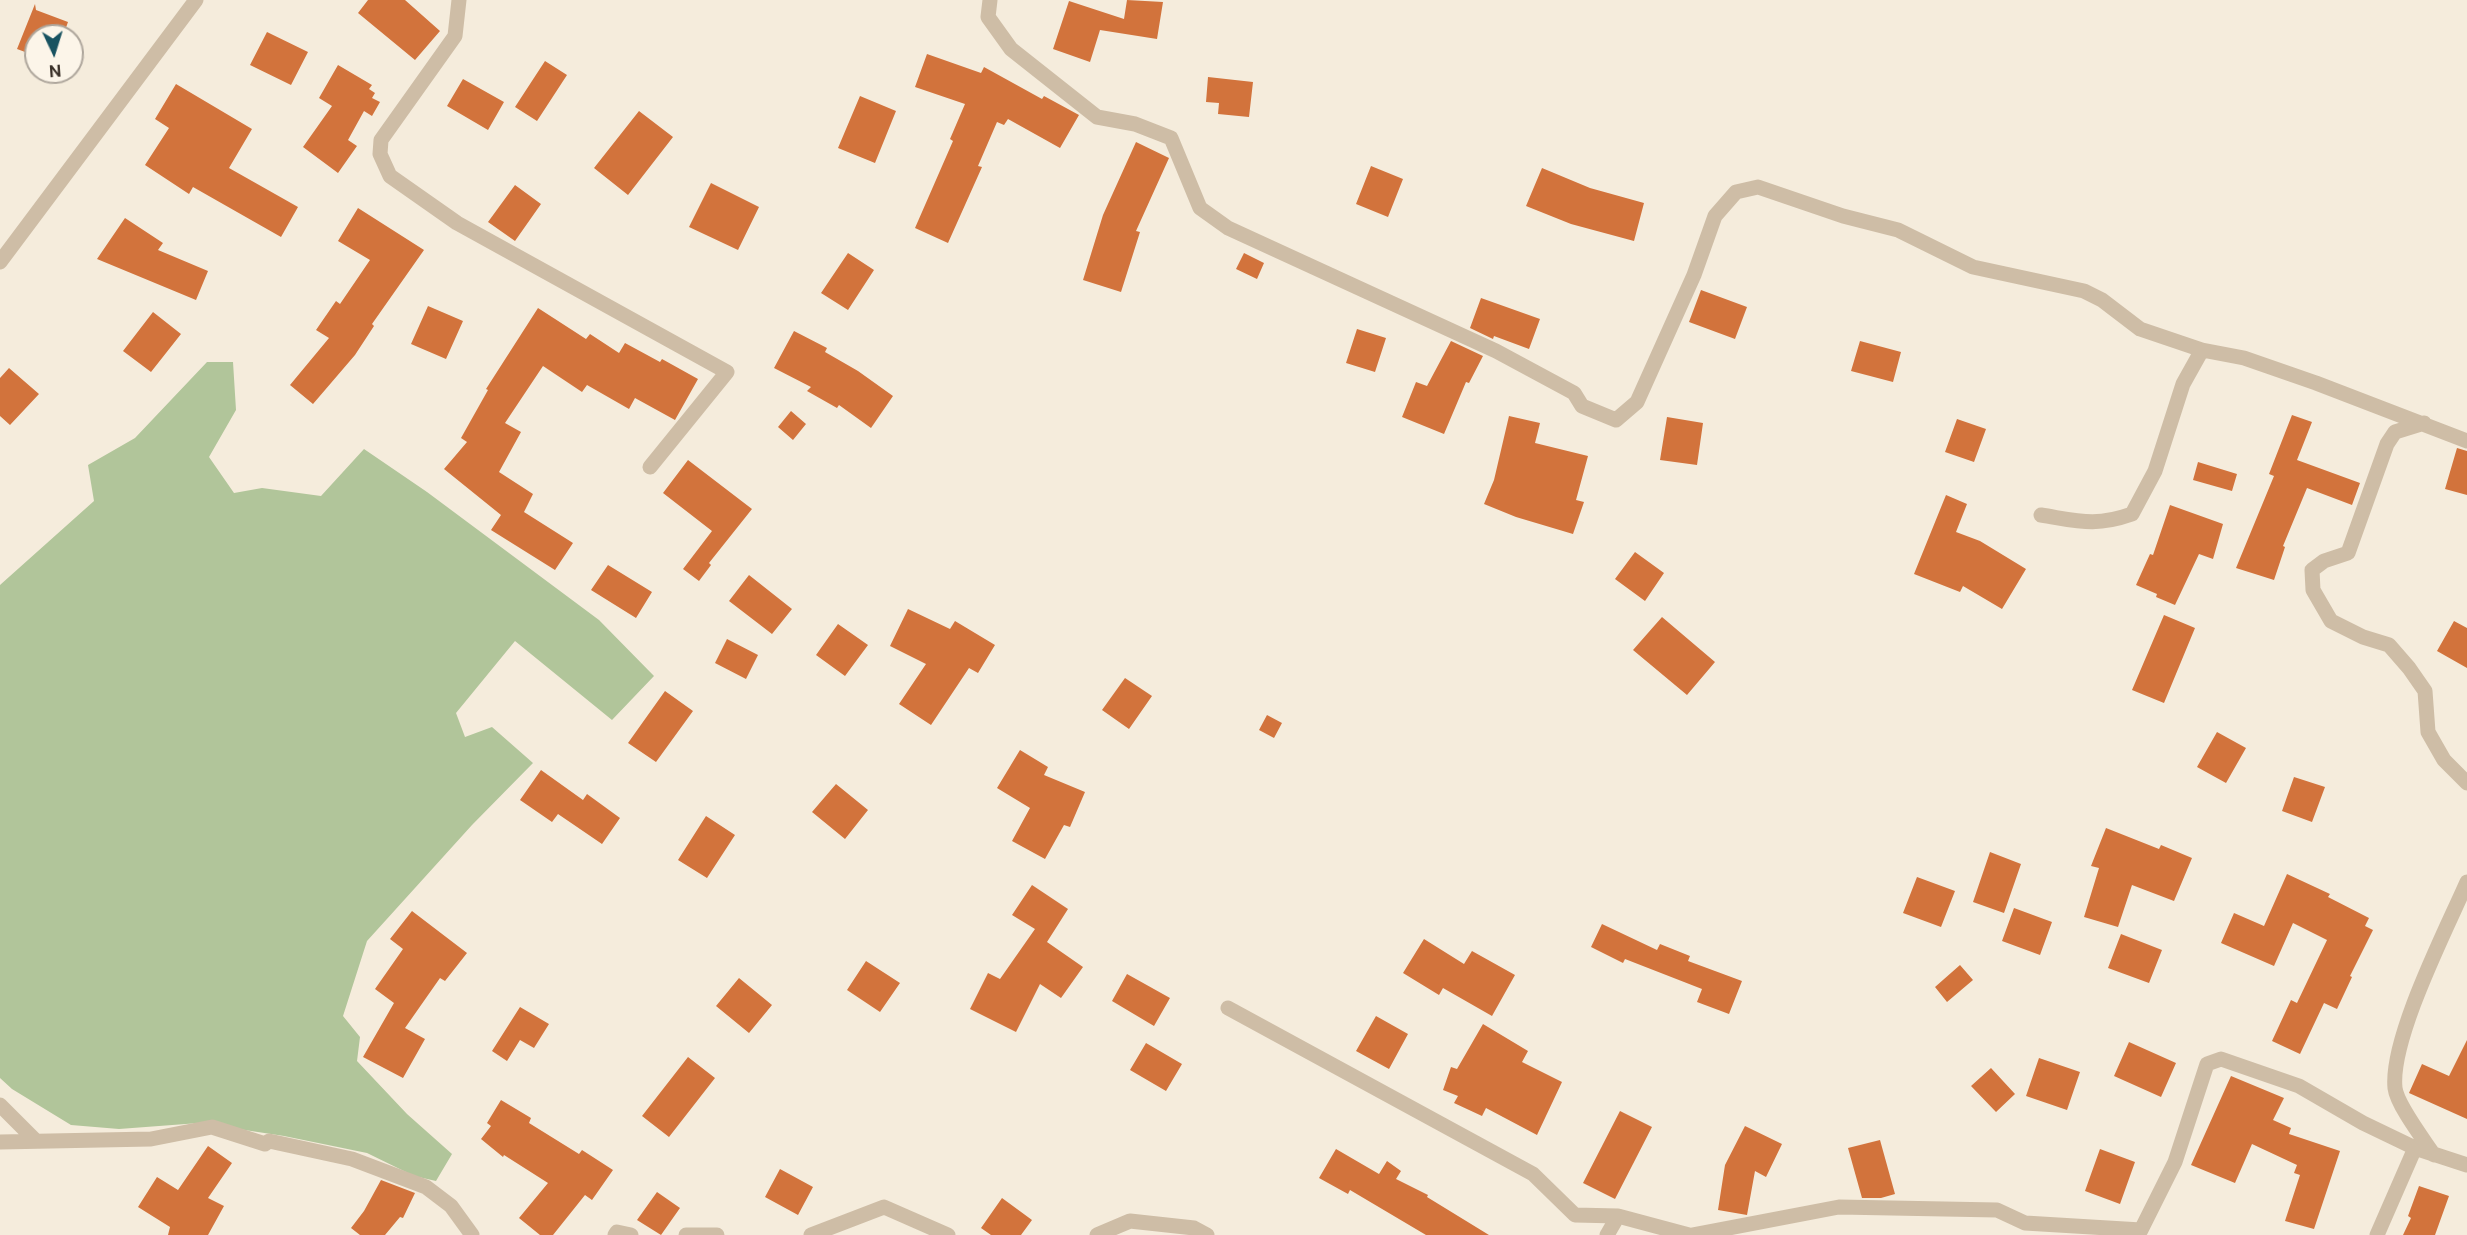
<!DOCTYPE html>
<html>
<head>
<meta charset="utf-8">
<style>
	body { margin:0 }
	#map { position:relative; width:2467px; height:1235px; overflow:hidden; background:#f5ecdc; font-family:"Public Sans",sans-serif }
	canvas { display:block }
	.north { position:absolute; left:24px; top:24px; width:60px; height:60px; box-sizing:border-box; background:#fcf5e9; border:2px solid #aea69c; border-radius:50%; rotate:176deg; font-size:16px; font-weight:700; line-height:24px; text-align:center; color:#3a3028 }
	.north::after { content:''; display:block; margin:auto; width:21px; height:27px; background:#185260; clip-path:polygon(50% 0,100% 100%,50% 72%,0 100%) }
</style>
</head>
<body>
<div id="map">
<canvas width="2467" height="1235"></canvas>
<div class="north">N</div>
</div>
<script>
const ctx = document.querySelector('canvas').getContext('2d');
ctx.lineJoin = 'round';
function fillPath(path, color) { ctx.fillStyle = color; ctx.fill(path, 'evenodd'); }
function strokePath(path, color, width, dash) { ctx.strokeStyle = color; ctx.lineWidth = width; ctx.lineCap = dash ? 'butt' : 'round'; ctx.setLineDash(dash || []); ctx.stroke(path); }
const green = new Path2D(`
	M207,362H233L236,410L209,457L234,493L262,488L321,496L364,449L427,492L599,620L654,676L612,720L515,641L456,713L465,737L492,727L533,763L472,825L367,941L343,1016L360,1037L357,1061L407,1114L452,1154L436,1181L414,1176L367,1153L284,1136L199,1123L119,1129L71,1125L12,1089L0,1078V585L94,501L88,465L135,438Z`);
const building = new Path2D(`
	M368,0H405L440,31L415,60L358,13Z
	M1127,0L1163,2L1157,39L1100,30L1090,62L1053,49L1069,1L1124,19Z
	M35,4L36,10L68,22L63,36H36V56L17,49Z
	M267,32L308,52L291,85L250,65Z
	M927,54L981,73L984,67L1042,99L1044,96L1079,115L1060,148L1008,119L1004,125L997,122L978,166L982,167L948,243L915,228L953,141L950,139L965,104L915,87Z
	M545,61L567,75L537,121L515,107Z
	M338,65L372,85L369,89L375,93L372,98L380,102L372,116L364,111L348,140L357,146L338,173L303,147L332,106L319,98Z
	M1208,77L1253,82L1249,117L1218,114L1219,103L1206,102Z
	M463,79L504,102L488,130L447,106Z
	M176,84L252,129L229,168L298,207L281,237L193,187L189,194L145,165L169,128L155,119Z
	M860,96L896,111L875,163L838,148Z
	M639,111L673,137L628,195L594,168Z
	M1136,142L1169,158L1136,231L1140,232L1121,292L1083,280L1103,215Z
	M1371,166L1403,179L1388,217L1356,204Z
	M1542,168L1590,188L1644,203L1634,241L1571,224L1526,206Z
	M711,183L759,207L738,250L689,227Z
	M515,185L541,204L515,241L488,222Z
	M358,208L424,250L372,324L374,326L355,355L313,404L290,385L329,338L316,330L336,301L340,304L370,260L338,241Z
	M125,218L163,243L158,250L208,271L196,300L97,259Z
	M848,253L874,270L848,310L821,293Z
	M1244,253L1264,263L1257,279L1236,269Z
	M1701,290L1747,307L1735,339L1689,322Z
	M1481,298L1540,319L1529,349L1494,336L1493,339L1470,328Z
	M428,306L463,321L446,359L411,344Z
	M538,308L586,339L590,334L619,353L625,343L660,362L662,359L698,379L675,420L635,398L629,409L587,385L582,392L543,366L505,423L521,432L499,472L533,494L524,512L573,543L555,570L491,530L501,515L444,469L467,442L461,438L488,390L486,389Z
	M153,312L181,334L151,372L123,351Z
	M1357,329L1386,338L1375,372L1346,363Z
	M794,331L827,348L825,352L858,371L893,396L871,428L839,405L837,408L807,391L811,387L774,368Z
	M1451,341L1483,356L1469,383L1466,382L1444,434L1402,417L1416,382L1427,386Z
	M1860,341L1901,352L1893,382L1851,371Z
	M9,368L39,394L10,425L0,416V378Z
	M791,411L806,424L793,440L778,427Z
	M2292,415L2312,422L2297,460L2360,483L2352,505L2307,488L2283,546L2285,547L2274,580L2236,568L2274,476L2269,474Z
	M1509,416L1540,423L1535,443L1588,456L1576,500L1584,502L1573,534L1516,517L1484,504L1494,480Z
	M1667,417L1703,423L1697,465L1660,460Z
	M1957,419L1986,429L1974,462L1945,452Z
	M2457,448L2467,451V495L2445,489Z
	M688,460L752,509L709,563L711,565L699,581L683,569L712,531L663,493Z
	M2198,462L2237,474L2232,491L2193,480Z
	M1946,495L1967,504L1956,532L1980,541L2026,569L2002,609L1963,586L1960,592L1914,574Z
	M2170,505L2223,524L2213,559L2199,554L2175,605L2156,597L2157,594L2136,585L2150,554L2153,555Z
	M1635,552L1664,573L1645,601L1615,579Z
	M608,565L652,592L636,618L591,590Z
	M749,575L792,609L772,634L729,601Z
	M908,609L950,629L955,621L995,645L978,673L969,668L931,725L899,704L926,664L890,646Z
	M2164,615L2195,628L2164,703L2132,690Z
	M1662,617L1715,662L1687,695L1633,650Z
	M2454,621L2467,628V668L2437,651Z
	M838,624L868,645L845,676L816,655Z
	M727,639L758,655L746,679L715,663Z
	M1125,678L1152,696L1129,729L1102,710Z
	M665,691L693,711L656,762L628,743Z
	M1267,715L1282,723L1274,738L1259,730Z
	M2217,732L2246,748L2226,783L2197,767Z
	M1020,750L1048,767L1044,775L1085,792L1070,827L1064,825L1045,859L1012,841L1030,808L997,788Z
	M541,770L583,800L587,794L620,818L602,844L558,814L552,822L520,800Z
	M2294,777L2325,787L2312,822L2282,811Z
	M836,784L868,810L845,839L812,812Z
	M706,816L735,835L707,878L678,860Z
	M2106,828L2159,849L2161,845L2192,858L2174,901L2132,885L2118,927L2084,917L2099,868L2091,866Z
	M1990,852L2021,864L2004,913L1973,902Z
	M2287,874L2330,894L2328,897L2369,918L2365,926L2373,930L2350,976L2352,977L2337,1009L2324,1003L2300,1054L2272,1041L2291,1000L2297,1003L2327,940L2293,923L2274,966L2221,943L2234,913L2264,926Z
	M1917,877L1955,891L1941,927L1903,913Z
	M1032,885L1068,909L1047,942L1083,967L1061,998L1040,984L1016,1032L970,1009L988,973L1000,979L1035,929L1012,915Z
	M2014,908L2052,922L2040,955L2002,941Z
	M412,911L467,953L445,981L440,978L405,1028L425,1039L403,1078L363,1057L394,1003L375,989L403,949L390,939Z
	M1602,924L1657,950L1660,944L1690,956L1688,961L1742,981L1729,1014L1697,1002L1702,989L1625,959L1623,963L1591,947Z
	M2121,934L2162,950L2149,983L2108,968Z
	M1424,939L1464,964L1472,951L1515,975L1492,1016L1443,988L1439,995L1403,973Z
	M866,961L900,983L880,1012L847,990Z
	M1960,965L1973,980L1947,1002L1935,987Z
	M1127,974L1170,998L1154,1026L1112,1001Z
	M739,978L772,1005L749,1033L716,1006Z
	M520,1007L549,1024L534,1048L520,1040L507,1061L492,1051Z
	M1376,1016L1408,1034L1389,1069L1356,1051Z
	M1483,1024L1528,1051L1522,1062L1562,1082L1537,1135L1486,1108L1482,1116L1454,1103L1458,1096L1443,1090L1451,1067L1457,1069Z
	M2467,1040V1119L2409,1093L2422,1064L2449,1076Z
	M2129,1042L2176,1063L2161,1097L2114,1076Z
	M1146,1043L1182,1064L1166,1091L1130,1070Z
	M688,1057L715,1078L669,1137L642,1116Z
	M2039,1058L2080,1072L2067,1110L2026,1096Z
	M1991,1068L2015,1094L1996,1112L1971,1086Z
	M2231,1076L2284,1098L2273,1120L2291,1128L2289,1134L2340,1151L2314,1229L2285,1221L2300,1175L2294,1173L2297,1165L2252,1144L2235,1183L2191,1165Z
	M501,1100L531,1118L529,1123L579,1154L582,1150L613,1170L592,1200L585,1195L553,1235H540L519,1218L548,1183L504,1155L503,1157L481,1139L491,1126L487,1123Z
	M1620,1111L1652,1127L1615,1199L1583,1183Z
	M1745,1126L1782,1144L1766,1177L1755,1171L1747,1215L1718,1210L1725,1165Z
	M1880,1140L1895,1194L1881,1198H1862L1848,1148Z
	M208,1146L232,1163L208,1198L224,1206L208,1235H168L170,1227L138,1207L157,1177L178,1190Z
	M1336,1149L1379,1174L1387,1161L1401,1171L1396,1179L1428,1195L1427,1197L1489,1235H1426L1350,1190L1348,1194L1319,1178Z
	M2100,1149L2135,1162L2120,1204L2085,1191Z
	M780,1169L813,1187L798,1215L765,1197Z
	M381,1180L415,1193L403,1218L400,1217L385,1235H360L351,1228L364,1211Z
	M2419,1186L2449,1196L2435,1235H2403L2411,1218L2408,1216Z
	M657,1192L680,1208L661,1235L637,1220Z
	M1002,1198L1032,1220L1021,1235H991L981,1228Z`);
const minor = new Path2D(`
	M459,0L455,36L381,140L380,154L390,176L457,223L727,372L650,467
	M990,0L988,17L1011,49L1097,117L1135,124L1171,138L1200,208L1228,228L1496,351L1574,393L1582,406L1616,420L1637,402L1694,275L1715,216L1736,192L1758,187L1843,216L1898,230L1973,267L2084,291L2102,300L2140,329L2202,350L2244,358L2316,383L2467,441
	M0,262L196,0
	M2424,423L2395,432L2387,444L2348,553L2324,561L2312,570L2313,590L2331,621L2363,637L2389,645L2409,668L2425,691L2428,732L2444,760L2467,783
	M2041,515C2079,521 2095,527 2132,514L2155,471L2183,384L2202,350
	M1228,1008L1533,1174L1575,1215L1618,1216L1689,1235
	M0,1105L36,1141
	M0,1142L151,1139L212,1127L265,1144L269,1141L352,1159L426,1187L451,1206L472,1235
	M2434,1155C2424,1140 2397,1105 2395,1088C2390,1039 2446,930 2467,882
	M615,1235L617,1232L631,1235
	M686,1235H717
	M811,1235L884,1207L948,1235
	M1097,1235L1130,1221L1194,1228L1207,1235
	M1607,1235L1618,1216
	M1692,1235L1839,1207L1997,1210L2025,1223L2141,1230L2175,1162L2207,1064L2221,1059L2299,1086L2363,1123L2415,1148L2467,1165
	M2377,1235L2415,1148`);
fillPath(green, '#b1c59a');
fillPath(building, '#d2733c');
strokePath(minor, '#cebda6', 15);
</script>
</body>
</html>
